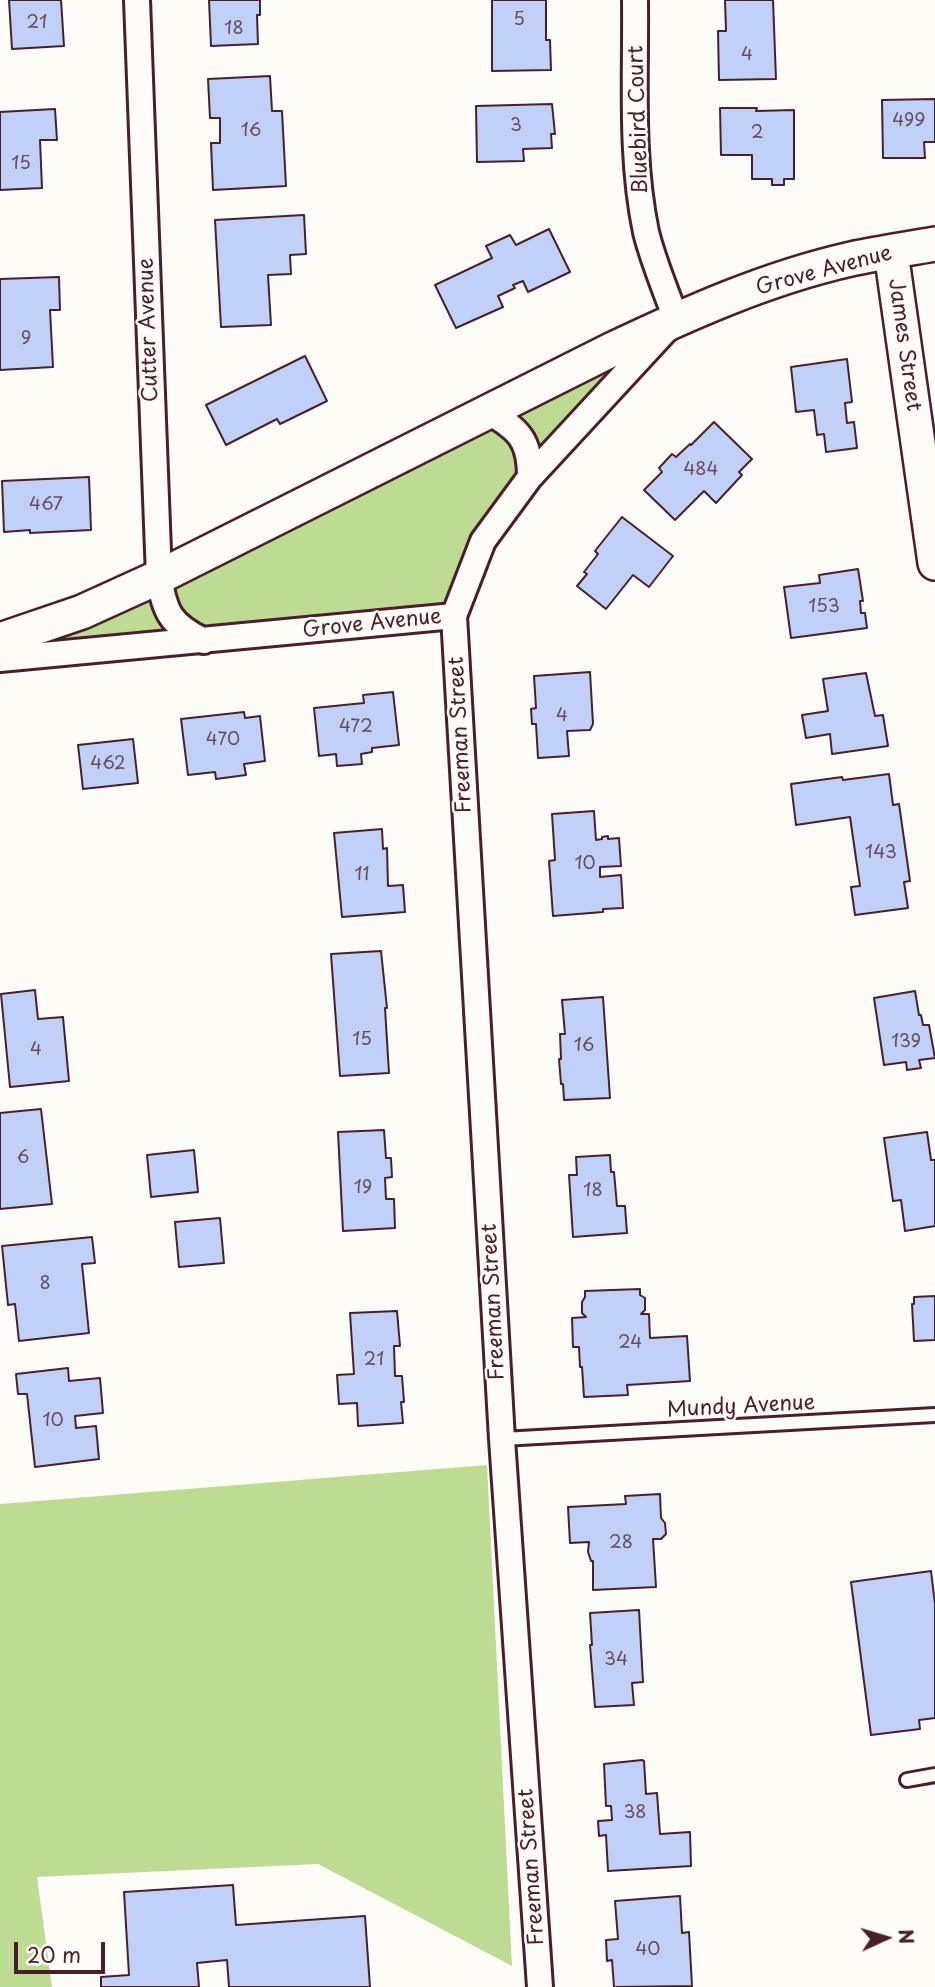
<!DOCTYPE html>
<html>
<head>
<meta charset="utf-8">
<style>
	body { margin:0 }
	#map { position:relative; width:935px; height:1987px; overflow:hidden; background:#fdfcf7; font-family:"Playpen Sans",sans-serif }
	canvas { display:block }
	.north { position:absolute; left:851px; top:1903px; width:70px; height:70px; -webkit-text-stroke:5px #fdfcf7; paint-order:stroke; rotate:86deg; font-size:19px; font-weight:700; line-height:28px; text-align:center; color:#4a1f2b }
	.north::after { content:''; display:block; margin:auto; width:24px; height:32px; background:#4a1f2b; clip-path:polygon(50% 0,100% 100%,50% 72%,0 100%) }
	.scale { position:absolute; left:14px; top:1942px; width:91px; height:32px; box-sizing:border-box; border:4px solid #4a1f2b; border-top:0; padding-left:9px; font-size:21px; line-height:24px; white-space:nowrap; color:#4a1f2b; -webkit-text-stroke:5px #fdfcf7; paint-order:stroke }
</style>
</head>
<body>
<div id="map">
<canvas width="935" height="1987"></canvas>
<div class="north">N</div>
<div class="scale">20 m</div>
</div>
<script>
const ctx = document.querySelector('canvas').getContext('2d');
ctx.lineJoin = 'round';
function fillPath(path, color) { ctx.fillStyle = color; ctx.fill(path, 'evenodd'); }
function strokePath(path, color, width, dash) { ctx.strokeStyle = color; ctx.lineWidth = width; ctx.lineCap = dash ? 'butt' : 'round'; ctx.setLineDash(dash || []); ctx.stroke(path); }
function drawText(font, color, halo, rows, align = 'center') {
  ctx.font = font + ' "Playpen Sans",sans-serif'; ctx.lineWidth = 5; ctx.setLineDash([]); ctx.textBaseline = 'middle'; ctx.strokeStyle = halo; ctx.fillStyle = color; for (const [text, x, y, turn = 0] of rows) {
    ctx.save(); ctx.translate(x, y); ctx.rotate((+turn || 0) * Math.PI / 180); ctx.textAlign = isNaN(turn) ? turn : align; if (halo) ctx.strokeText(text, 0, 0); ctx.fillText(text, 0, 0); ctx.restore();
  }
}
const green = new Path2D(`
	M676,319L530,477L454,616L0,659Z
	M487,1465L512,1966L318,1864L37,1877L52,1987H0V1504Z`);
const building = new Path2D(`
	M9,0H61L64,46L12,49Z
	M209,0H260V15H257L258,44L211,46Z
	M492,0H546V40H550L551,70L492,71Z
	M725,0H773L776,79L719,80L718,31H726Z
	M270,76L272,111H282L286,186L213,190L211,143H220V118H210L208,79Z
	M935,99V142H924L925,158H883L882,100Z
	M552,104L555,134H551L552,148L523,149L524,161L477,162L476,106Z
	M720,108H757L756,111L794,110V179H784V185H772V179H752V155H721Z
	M55,109L57,140H40L42,188L0,190V112Z
	M304,215L306,254L290,255L291,274L268,275L271,325L221,327L215,220Z
	M549,229L570,272L528,292L523,281L513,285L515,288L498,296L503,307L456,328L435,285L492,258L486,246L510,235L516,245Z
	M59,277L60,310H50L53,367L0,370V279Z
	M305,356L327,401L280,424L277,419L226,445L206,405Z
	M847,359L852,402L845,403L847,423L854,422L857,448L826,452L824,434L817,435L814,410L796,412L791,367Z
	M714,422L752,459L739,472L742,475L716,503L704,491L675,520L644,490L662,472L659,468L672,454L676,457L690,444L691,445Z
	M89,477L91,530L30,533V530L4,532L2,481Z
	M622,517L673,556L649,587L633,575L606,609L577,586L587,574L584,572L598,554L595,551Z
	M858,569L863,601H860L861,613H865L867,628L791,638L784,587L820,583L819,575Z
	M590,672L593,724L590,730L567,731L569,756L538,758L536,724H532L531,709L536,708L534,676Z
	M866,673L875,716L883,715L888,746L832,754L830,734L806,738L802,715L828,711L823,679Z
	M393,692L399,745L372,748V752L361,754L362,764L337,766L336,754L319,756L314,708L364,703L363,695Z
	M244,712L245,718L260,716L265,761L244,764L246,775L216,779L215,772L188,775L181,719Z
	M133,739L138,783L83,789L78,745Z
	M889,774L893,805L899,804L910,881L904,882L908,908L855,915L851,887L860,886L850,817L796,825L791,784L842,777L843,780Z
	M594,811L596,840L602,839V837L608,836V839L619,838L621,866L600,867V877L621,875L623,908L603,909V912L553,916L549,861L555,860L552,814Z
	M382,829L383,849L387,848L388,886L403,885L405,912L342,917L334,833Z
	M381,951L387,1008H385L389,1073L340,1076L331,954Z
	M35,990L38,1019L63,1017L69,1081L10,1087L1,994Z
	M915,991L919,1015H921L923,1025H929L935,1058L919,1060L921,1068L907,1070L906,1062L884,1065L874,998Z
	M603,997L610,1098L564,1100L563,1084H561L559,1059H561L560,1034H565L562,1000Z
	M41,1109L52,1204L0,1209V1113Z
	M384,1130L386,1158H391L392,1177L385,1178L386,1199H394L395,1228L343,1231L338,1132Z
	M927,1132L931,1160H935V1226L905,1231L901,1200L893,1201L884,1138Z
	M194,1150L198,1192L151,1197L147,1155Z
	M610,1155L611,1172H614L617,1206H625L627,1233L573,1237L569,1175H577L576,1157Z
	M220,1218L224,1263L179,1267L175,1222Z
	M92,1237L95,1263L82,1264L89,1333L19,1341L15,1304L8,1305L2,1246Z
	M640,1289V1295L645,1298V1310L641,1314H649L650,1338L687,1336L690,1381L627,1385L628,1395L584,1397L582,1367H580L579,1347H573L572,1318L586,1317L582,1313V1302L585,1297V1291Z
	M935,1296V1340L914,1341L912,1304H914V1297Z
	M397,1311L400,1346H394L395,1376H402L404,1402H401L403,1423L358,1426L357,1403L339,1404L337,1375L354,1374L350,1313Z
	M68,1368L69,1381L100,1378L103,1413L75,1416L76,1428L96,1426L99,1459L35,1467L27,1394H18L16,1374Z
	M660,1494L661,1518L665,1523L666,1534L661,1539H653L656,1587L593,1590V1561H591L588,1552L589,1542L570,1543L568,1507L626,1504L625,1496Z
	M931,1571L935,1604V1718L919,1720L920,1729L871,1735L851,1582Z
	M639,1610L643,1682L632,1683L634,1705L595,1707L590,1645H592L590,1613Z
	M642,1760L644,1761L646,1794L657,1793L660,1834L690,1832L691,1866L608,1871L606,1835L599,1836L598,1821L612,1820L611,1806H606L604,1764Z
	M233,1885L236,1925L365,1916L370,1987H229L227,1960L197,1963L199,1987H101V1977L129,1975L124,1892Z
	M680,1896L682,1933L689,1932L692,1986L614,1987L612,1960L607,1961L606,1940L618,1939L615,1901Z`);
const lane = new Path2D(`
	M502,1439L935,1415
	M907,1780L935,1775`);
const street = new Path2D(`
	M137,0L159,577C165,613 170,624 204,641
	M489,412C519,430 530,440 530,477
	M0,659L454,616
	M540,1987L502,1439L454,616L483,541L530,477L676,319C666,291 653,261 646,232C630,156 636,77 635,0`);
const secondary = new Path2D(`
	M891,252L935,563
	M0,640L82,612L159,577L611,350C689,313 767,278 851,259C879,253 907,249 935,244`);
const numberNames = [
	["5",519,20],
	["21",37,23],
	["18",234,29],
	["4",747,55],
	["499",909,121],
	["3",516,126],
	["16",251,131],
	["2",757,133],
	["15",21,164],
	["9",26,339],
	["484",701,470],
	["467",46,505],
	["153",824,607],
	["4",562,716],
	["472",356,727],
	["470",223,740],
	["462",108,764],
	["143",881,853],
	["10",585,864],
	["11",362,875],
	["15",362,1040],
	["139",906,1042],
	["16",584,1046],
	["4",36,1050],
	["6",23,1158],
	["19",363,1188],
	["18",593,1191],
	["8",45,1284],
	["24",630,1343],
	["21",374,1360],
	["10",53,1421],
	["28",621,1543],
	["34",616,1660],
	["38",635,1813],
	["40",648,1950]
];
const streetNames = [
	["Bluebird Court",639,120,-92],
	["Grove Avenue",824,271,-15],
	["Cutter Avenue",149,330,-92],
	["James Street",904,345,82],
	["Grove Avenue",372,624,-6],
	["Freeman Street",461,735,-93],
	["Freeman Street",494,1302,-93],
	["Mundy Avenue",741,1407,-3],
	["Freeman Street",532,1867,-94]
];
fillPath(green, '#bedb93');
fillPath(building, '#c1d0f6');
strokePath(building, '#4a1f2b', 2);
strokePath(lane, '#4a1f2b', 18);
strokePath(street, '#4a1f2b', 30);
strokePath(secondary, '#4a1f2b', 38);
strokePath(lane, '#fdfcf7', 12);
strokePath(street, '#fdfcf7', 24);
strokePath(secondary, '#fdfcf7', 33);
drawText('18px', '#684b5e', null, numberNames);
drawText('21px', '#4a1f2b', '#fdfcf7', streetNames);
</script>
</body>
</html>
